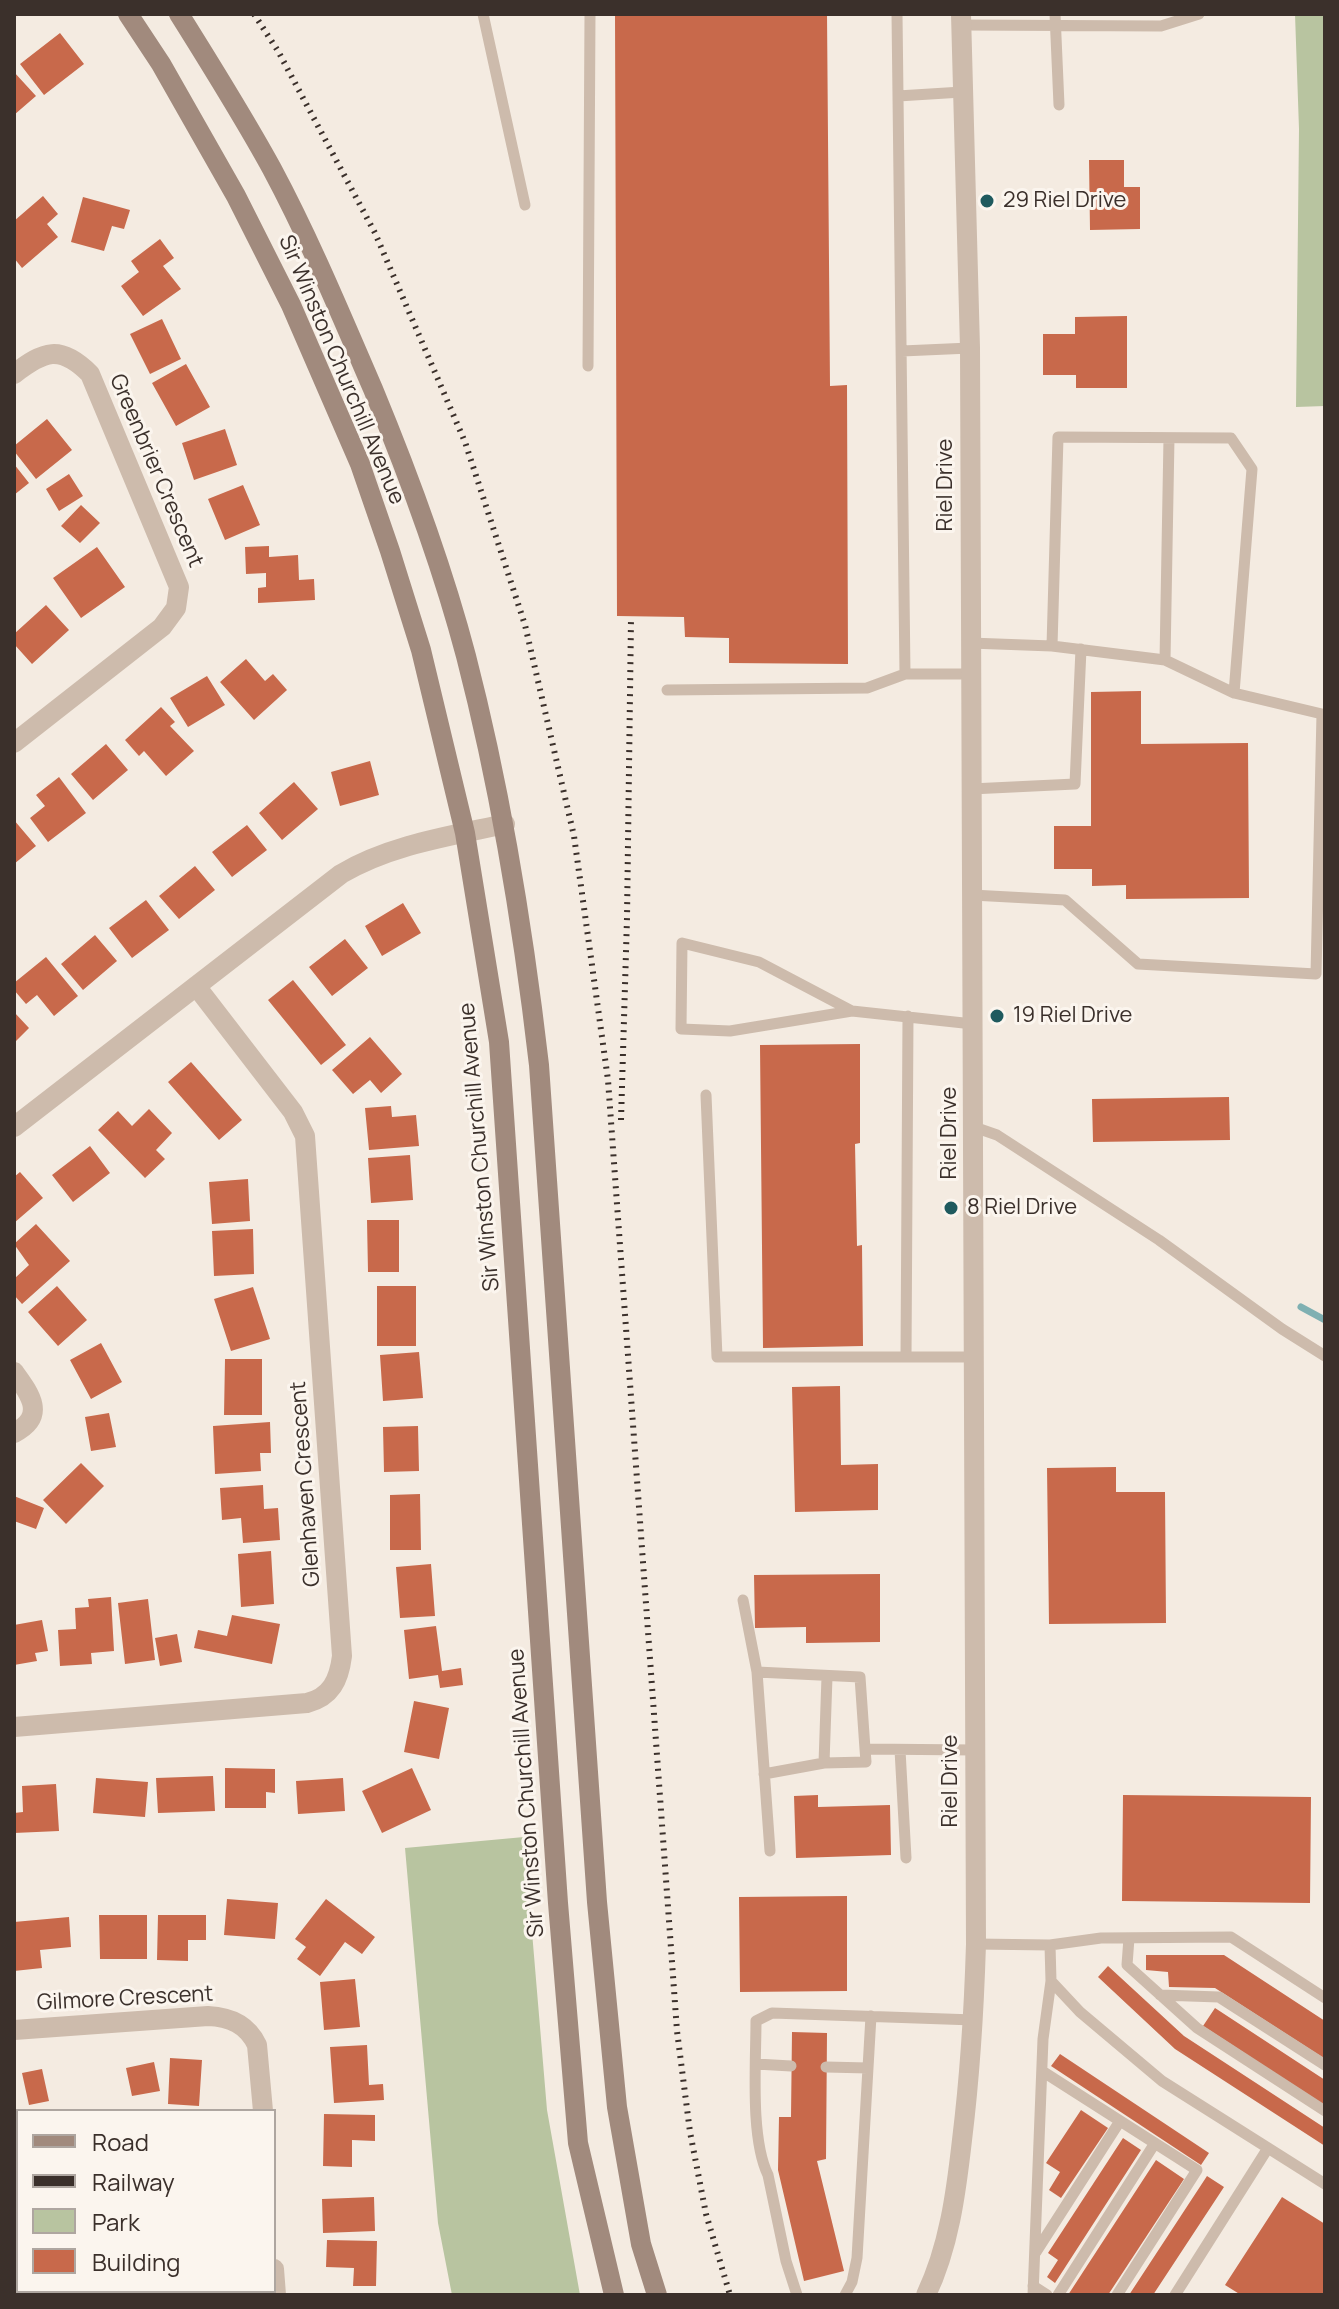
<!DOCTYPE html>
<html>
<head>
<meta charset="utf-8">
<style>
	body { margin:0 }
	#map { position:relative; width:1339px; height:2309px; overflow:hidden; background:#f4ebe1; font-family:Manrope,sans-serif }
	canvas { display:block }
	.frame { position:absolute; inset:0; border:16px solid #3b302b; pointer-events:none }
	.legend { position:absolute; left:16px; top:2109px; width:260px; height:184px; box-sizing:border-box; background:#fbf5ee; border:2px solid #aea6a0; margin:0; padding:10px 14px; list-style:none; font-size:24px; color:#3b302b }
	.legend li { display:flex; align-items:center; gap:16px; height:40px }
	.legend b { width:40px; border:2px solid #aea6a0 }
</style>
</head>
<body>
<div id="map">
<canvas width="1339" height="2309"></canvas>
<div class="frame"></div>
<ul class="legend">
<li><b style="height:10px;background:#a18a7d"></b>Road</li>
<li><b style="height:10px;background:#3b302b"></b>Railway</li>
<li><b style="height:22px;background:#b8c4a0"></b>Park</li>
<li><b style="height:22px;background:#c8694b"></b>Building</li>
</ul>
</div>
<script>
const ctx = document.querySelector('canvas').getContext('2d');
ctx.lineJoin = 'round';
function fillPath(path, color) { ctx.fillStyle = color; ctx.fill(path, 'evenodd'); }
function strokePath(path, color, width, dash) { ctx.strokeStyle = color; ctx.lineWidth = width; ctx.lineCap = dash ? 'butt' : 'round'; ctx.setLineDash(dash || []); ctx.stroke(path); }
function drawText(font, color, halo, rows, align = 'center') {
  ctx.font = font + ' Manrope,sans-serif'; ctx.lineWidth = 6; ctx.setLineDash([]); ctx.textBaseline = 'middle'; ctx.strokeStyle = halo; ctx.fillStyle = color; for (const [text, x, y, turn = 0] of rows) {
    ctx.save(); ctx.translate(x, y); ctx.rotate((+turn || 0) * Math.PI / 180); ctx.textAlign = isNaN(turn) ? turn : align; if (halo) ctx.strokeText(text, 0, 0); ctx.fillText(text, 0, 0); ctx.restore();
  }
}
const green = new Path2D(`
	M1295,14H1325V406L1296,407L1299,129Z
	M524,1837L547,2110L580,2295H452L438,2223L405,1848Z`);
const stream = new Path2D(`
	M1301,1307L1325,1320`);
const building = new Path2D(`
	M615,14H827L830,386L847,385L848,664L729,663V638L685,637L684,617L617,616Z
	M60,33L84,64L44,95L20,64Z
	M14,72L36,96L14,115Z
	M1089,160H1124V187H1140V229L1090,230Z
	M43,196L58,214L47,224L58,237L22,268L14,258V221Z
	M83,197L130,210L124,229L112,226L104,251L71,242Z
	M160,239L174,258L163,266L181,289L143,316L121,286L139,272L131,261Z
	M1127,316V388H1076V375H1043V334H1075V317Z
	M162,319L181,359L150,374L130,334Z
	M186,364L210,407L176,426L152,383Z
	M47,419L72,450L36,479L14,451V446Z
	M225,429L237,465L194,480L182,443Z
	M14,464L29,483L14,495Z
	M69,474L83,496L59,511L46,489Z
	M243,485L260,525L225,540L208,499Z
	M81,505L100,523L80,543L61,526Z
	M269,546V557L298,555L299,580L314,579L315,600L258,603V588L266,587V573L246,574L245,547Z
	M97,547L125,587L81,618L53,578Z
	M46,605L69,630L32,664L14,644V634Z
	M246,659L265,681L273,674L287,690L254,720L220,682Z
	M207,676L225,705L188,727L170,698Z
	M1141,691V744L1248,743L1249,898L1126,899V885L1092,886V869H1054V826H1091V692Z
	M161,707L175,722L170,726L194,751L166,776L144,751L139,756L125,740Z
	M106,744L128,770L93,800L71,774Z
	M370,761L379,795L340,806L331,772Z
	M59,777L86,813L48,842L30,818L45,806L36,795Z
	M294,782L318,809L282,840L259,813Z
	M14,820L36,846L14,864Z
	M247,825L267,850L232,877L212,852Z
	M195,866L215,890L179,919L159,896Z
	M146,900L169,930L132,958L109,928Z
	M403,903L421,933L382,956L365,926Z
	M95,935L117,961L83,990L61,964Z
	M345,939L368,968L332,996L309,967Z
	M46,957L78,996L54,1016L37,995L26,1004L14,990V983Z
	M293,980L346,1045L321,1065L268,1000Z
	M14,1012L29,1028L14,1043Z
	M370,1037L402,1074L381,1093L370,1080L353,1094L332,1070Z
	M860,1044V1143L855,1144L857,1246L862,1245L863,1346L763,1348L760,1045Z
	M191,1062L242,1120L219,1140L168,1082Z
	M1229,1097L1230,1140L1093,1142L1092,1099Z
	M391,1106L392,1117L416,1115L419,1146L369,1150L365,1108Z
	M149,1109L172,1133L156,1150L165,1159L145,1178L98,1130L118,1111L132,1126Z
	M90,1146L110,1173L73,1202L52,1175Z
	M410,1155L413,1200L371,1203L368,1158Z
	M20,1172L43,1198L14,1223V1177Z
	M248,1179L250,1221L212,1224L209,1182Z
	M367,1220H399V1272H368Z
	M36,1224L70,1261L22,1304L14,1295V1279L29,1265L14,1244Z
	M253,1229L254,1274L214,1276L212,1231Z
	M57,1286L87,1320L58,1346L28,1312Z
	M377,1286H416V1346H377Z
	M253,1287L270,1339L231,1351L214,1299Z
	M101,1343L122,1382L91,1399L70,1360Z
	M419,1352L423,1398L383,1401L380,1355Z
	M225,1359H262V1415H224Z
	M840,1386L841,1465L878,1464V1510L795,1512L792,1387Z
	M109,1413L116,1447L91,1451L85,1417Z
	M270,1422L271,1453H260L261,1471L215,1474L213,1426Z
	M418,1426L419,1471L384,1472L383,1427Z
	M81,1463L104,1486L66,1524L43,1500Z
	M1116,1467V1492H1165L1166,1623L1049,1624L1047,1468Z
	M263,1485L264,1509L278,1508L280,1540L243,1543L241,1518L222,1520L220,1488Z
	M420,1494L421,1550H390V1495Z
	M14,1496L44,1508L36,1529L14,1521Z
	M271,1551L274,1604L241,1607L238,1554Z
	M431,1564L435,1616L400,1618L396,1567Z
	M880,1574V1642L806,1643V1627L755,1628L754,1575Z
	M111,1597L114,1651L91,1653L92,1664L60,1666L58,1630L76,1629L75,1608L89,1607L88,1599Z
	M148,1599L155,1660L125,1664L118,1603Z
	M232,1615L280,1624L272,1664L194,1648L198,1630L227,1636Z
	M42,1620L48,1651L35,1653L37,1661L14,1665V1625Z
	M436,1626L442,1671L461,1668L463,1685L440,1688L438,1675L409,1679L404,1630Z
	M177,1634L182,1662L160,1666L155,1638Z
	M414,1701L449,1708L439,1759L404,1752Z
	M225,1768L275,1769V1793L266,1792V1808H225Z
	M412,1768L431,1810L382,1833L362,1791Z
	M213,1776L215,1811L158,1813L156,1778Z
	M96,1778L148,1782L145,1817L93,1813Z
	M343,1778L345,1811L298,1814L296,1781Z
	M56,1784L59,1831L14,1833V1813L23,1812L22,1786Z
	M818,1795V1807L890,1805L891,1855L796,1858L794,1796Z
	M1123,1795L1311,1797L1310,1903L1122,1901Z
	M847,1896V1991L740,1992L739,1897Z
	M227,1899L278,1903L275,1939L224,1935Z
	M326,1899L375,1937L362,1954L345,1942L320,1976L297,1959L306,1947L295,1939Z
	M99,1915H147V1959H100Z
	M158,1915H206V1940H188V1961L157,1960Z
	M69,1917L71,1947L40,1950L42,1968L14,1971V1922Z
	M1146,1955H1224L1325,2021V2059L1215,1988L1169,1987L1168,1972L1146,1970Z
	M1108,1966L1184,2036L1325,2128V2146L1175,2049L1098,1977Z
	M355,1979L360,2027L324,2030L320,1982Z
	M1215,2008L1325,2080V2106L1203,2026Z
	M792,2032L827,2033L826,2159L817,2161L844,2271L804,2281L778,2170L779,2117H791Z
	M367,2045L369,2085L383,2084L384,2100L334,2103L330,2047Z
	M1060,2054L1209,2153L1201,2165L1051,2066Z
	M170,2058L202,2060L199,2106L168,2104Z
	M154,2062L160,2091L132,2096L126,2068Z
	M42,2069L49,2101L29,2105L22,2073Z
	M1081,2110L1108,2128L1061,2198L1049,2190L1060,2172L1046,2163Z
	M324,2114L375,2115V2141L352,2140V2167L323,2166Z
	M1123,2138L1141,2150L1055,2283L1047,2277L1058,2260L1048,2253Z
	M14,2141H18V2179H14Z
	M1156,2160L1184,2179L1108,2295H1068Z
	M1207,2176L1224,2187L1153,2295H1129Z
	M374,2197L375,2231L323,2233L322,2199Z
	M1282,2197L1325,2224V2295H1241L1225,2285Z
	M14,2201H18V2249H14Z
	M327,2240L377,2241L376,2286H353L354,2268L326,2267Z
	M14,2271H18V2291H49V2295H14Z
	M178,2291H212V2295H178Z`);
const service = new Path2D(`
	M483,14L525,205
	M897,14L905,674
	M1055,14L1059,105
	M961,25L1161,26L1199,14
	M898,96L962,92
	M902,351L970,348
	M588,366L590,14
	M970,643L1052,646
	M1165,660L1169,438
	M667,690L867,688L905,674H971
	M971,789L1075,784L1081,649
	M972,895L1065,900L1138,964L1316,974L1322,714L1234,693L1252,469L1231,438L1058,437L1052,646L1165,660L1234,693
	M852,1011L730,1031L681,1029L682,943L759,962L852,1011L973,1024
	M706,1095L717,1357H974
	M974,1127L997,1135L1159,1240L1282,1329L1325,1356
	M906,1357L908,1016
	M743,1600L757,1672
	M827,1677L824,1763L866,1762L865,1749
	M900,1750L906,1858
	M764,1774L824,1763
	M770,1851L757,1672L860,1677L865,1749L975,1750
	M1129,1938L1127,1965L1197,2028L1325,2111
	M976,1944L1050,1945L1101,1938L1231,1937L1325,1998
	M1050,1945L1051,1981L1080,2012L1162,2081L1325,2184
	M1160,1995L1219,1997L1325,2065
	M756,2064L791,2066
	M826,2067L868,2068
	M1042,2071L1197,2170L1117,2295
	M1036,2252L1120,2121
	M1033,2286L1047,2295
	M797,2295L786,2261L768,2175C750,2138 756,2063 756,2021L772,2013L974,2020
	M845,2295L852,2282L857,2258L871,2016
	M1033,2295L1043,2039L1051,1981
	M1058,2295L1155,2143
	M1175,2295L1268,2148`);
const minor = new Path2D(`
	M14,374C44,351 60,344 90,374L179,587L176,608L162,627L14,743
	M14,1127L341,874C390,845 450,836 505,824
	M14,1372C30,1394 47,1416 14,1433
	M14,1727L307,1703C331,1697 339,1680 342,1656L305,1136L293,1112L196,986
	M14,2030L208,2016C230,2017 247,2024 257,2045L263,2111
	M274,2269L276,2295`);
const tertiary = new Path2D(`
	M926,2295C949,2247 956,2193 962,2140C970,2075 974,2010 976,1944L970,348L961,14`);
const secondary = new Path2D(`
	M128,14L161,64L236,196L291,305L360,464L390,551L421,650L465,833L499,1042L558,1903L578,2143L614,2295
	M179,14C211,65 243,116 272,169C310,240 341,315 373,389C409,476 442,565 466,656C501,791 523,927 539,1065L597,1902L617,2107L641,2244L657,2295`);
const rail = new Path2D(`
	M254,14L278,51L375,233L465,442L525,625L574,836L608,1080L677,2031L690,2132L706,2214L730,2295
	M621,1120L627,918L631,619`);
const markers = [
	[987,201,8,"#1f5a5e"],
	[997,1016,8,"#1f5a5e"],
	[951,1208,8,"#1f5a5e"]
];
const poiNames = [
	["29 Riel Drive",1003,201],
	["19 Riel Drive",1013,1016],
	["8 Riel Drive",967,1208]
];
const streetNames = [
	["Sir Winston Churchill Avenue",341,370,67],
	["Greenbrier Crescent",156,471,67],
	["Riel Drive",946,485,-90],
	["Riel Drive",950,1133,-90],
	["Sir Winston Churchill Avenue",480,1147,-95],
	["Glenhaven Crescent",306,1484,-94],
	["Riel Drive",951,1781,-90],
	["Sir Winston Churchill Avenue",527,1793,-94],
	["Gilmore Crescent",125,1999,-3]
];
fillPath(green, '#b8c4a0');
strokePath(stream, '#7fb0b2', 7);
fillPath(building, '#c8694b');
strokePath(service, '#cdbbac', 11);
strokePath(minor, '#cdbbac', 20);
strokePath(tertiary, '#cdbbac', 20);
strokePath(secondary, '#a18a7d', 20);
strokePath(rail, '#3b302b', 6, [2, 6]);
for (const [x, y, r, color] of markers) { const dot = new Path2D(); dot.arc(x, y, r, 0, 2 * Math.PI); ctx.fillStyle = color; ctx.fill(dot); strokePath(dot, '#fbf5ee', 3); }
drawText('22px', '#3b302b', '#fbf5ee', poiNames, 'left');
drawText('22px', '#3b302b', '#fbf5ee', streetNames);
</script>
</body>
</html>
